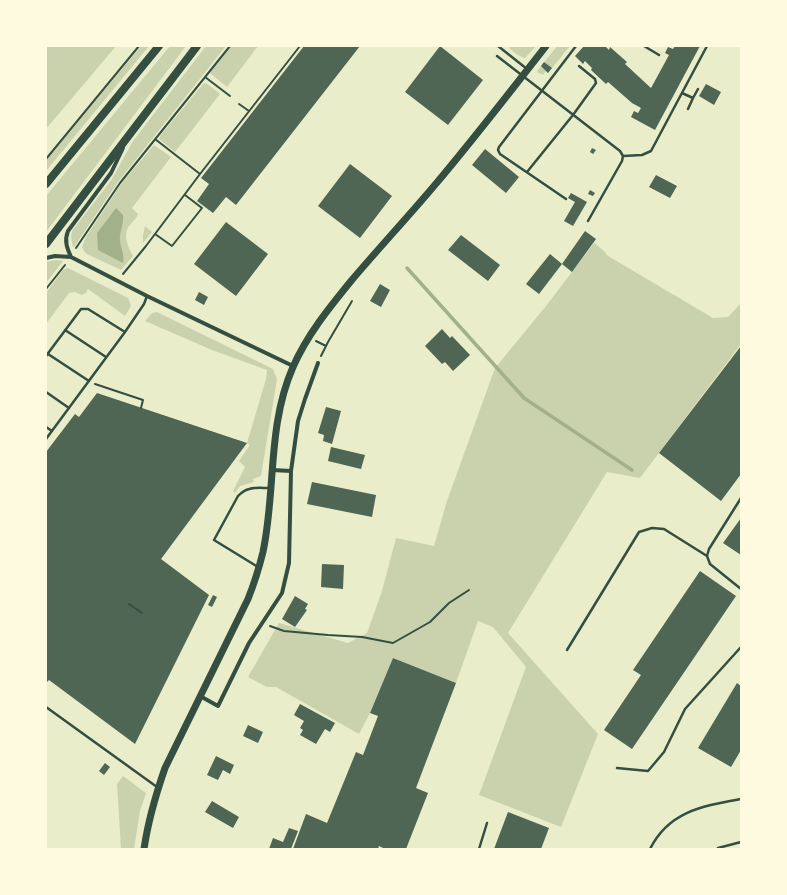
<!DOCTYPE html>
<html>
<head>
<meta charset="utf-8">
<style>
	body { margin:0 }
	#map { position:relative; width:787px; height:895px; overflow:hidden; background:#e9edc9; font-family:Inter,sans-serif }
	canvas { display:block }
	.frame { position:absolute; inset:0; border:47px solid #fefae0; pointer-events:none }
</style>
</head>
<body>
<div id="map">
<canvas width="787" height="895"></canvas>
<div class="frame"></div>
</div>
<script>
const ctx = document.querySelector('canvas').getContext('2d');
ctx.lineJoin = 'round';
function fillPath(path, color) { ctx.fillStyle = color; ctx.fill(path, 'evenodd'); }
function strokePath(path, color, width, dash) { ctx.strokeStyle = color; ctx.lineWidth = width; ctx.lineCap = dash ? 'butt' : 'round'; ctx.setLineDash(dash || []); ctx.stroke(path); }
const green = new Path2D(`
	M46,46H116L46,129Z
	M141,46H149L46,171V161Z
	M170,46H186L46,232V196Z
	M206,46H226L118,182L74,247H73L71,237L72,231L112,179L133,141Z
	M231,46H258L227,87L210,73Z
	M511,46H536L525,58C518,56 514,52 509,48Z
	M557,46H570L548,73L546,71L543,75L537,72L538,70Z
	M206,83L220,94L175,152L159,139L160,136L203,84Z
	M154,145L171,157L132,208L138,214C136,220 129,224 127,230C124,239 129,249 133,256L121,270L87,254L84,251L82,247L86,237L121,184Z
	M145,226L152,232L143,243V235Z
	M594,243L603,250L608,256L713,318L728,317L741,303V344L640,478L607,472L508,633L598,734L561,827L479,795L526,667L493,627L478,621L456,683L393,658L370,713L359,734L276,687H267L248,677L279,623L348,643L367,633L382,591L396,538L434,546L447,501L495,368L546,306Z
	M56,260L63,261L46,283V262Z
	M68,268L128,298L131,306L125,316L88,289L86,293L81,295L75,292L69,293L46,324V293L63,270Z
	M157,312L273,369L277,379L261,476L253,479L254,482L240,486L235,493L233,491L245,467L239,461L250,445L247,443L266,379L267,370L212,350L145,321L152,313Z
	M123,776L146,793L140,811L134,849H121L117,784Z`);
const water = new Path2D(`
	M116,208L123,215C124,225 119,232 120,241C121,249 125,255 123,263L98,250L97,233Z`);
const stream = new Path2D(`
	M407,268L524,398L632,470`);
const building = new Path2D(`
	M304,46H360L236,205L226,197L213,213L197,201L209,184L201,178Z
	M440,46L483,80L448,125L405,92Z
	M584,46H605L609,50L610,47L627,62L625,64L651,88L669,55L665,53L668,47L673,49L675,46H700L655,130L631,117L634,111L638,113L641,108L632,103L608,82L606,84L591,70L592,68L585,61L583,64L575,56Z
	M544,62L552,68L548,73L541,66Z
	M706,84L721,92L714,105L699,96Z
	M592,148L596,150L593,154L590,152Z
	M485,149L519,177L506,193L472,165Z
	M350,164L392,196L360,238L318,206Z
	M656,175L677,186L670,198L649,187Z
	M590,190L595,193L593,196L588,194Z
	M571,193L587,202L573,226L564,221L575,202L568,198Z
	M226,222L268,254L236,296L194,264Z
	M585,231L596,239L572,272L562,264Z
	M461,235L500,265L488,281L448,250Z
	M550,254L562,264L539,294L526,284Z
	M380,284L390,290L381,307L370,301Z
	M199,292L208,297L204,305L195,300Z
	M442,329L450,338L452,336L470,355L453,371L445,362L442,364L425,346Z
	M741,346V474L721,501L659,453Z
	M97,393L247,443L161,559L209,595L135,744L49,680L47,682L46,681V452L75,414L79,417Z
	M326,407L341,411L332,444L323,441L324,435L318,433Z
	M331,447L365,455L361,469L328,461Z
	M312,482L376,495L372,517L307,504Z
	M741,518V555L723,543Z
	M322,564L344,565L343,589L321,587Z
	M700,571L736,596L632,749L604,730L641,675L633,670Z
	M213,595L217,597L212,607L208,605Z
	M295,596L308,604L305,609L307,610L295,627L282,619Z
	M393,658L456,683L416,788L428,793L406,849H385L379,846L378,849H293L306,814L327,823L356,752L363,755L378,716L370,713Z
	M737,683L741,686V750L731,767L698,748Z
	M300,704L335,723L330,732L325,729L316,744L300,735L303,730L300,728L304,721L294,715Z
	M248,725L263,732L258,743L243,736Z
	M216,756L234,765L230,774L223,770L218,780L207,775Z
	M105,763L110,767L104,775L99,771Z
	M212,801L239,817L233,828L205,812Z
	M508,812L549,828L541,849H494Z
	M289,828L298,831L291,849H269L273,838L283,842Z`);
const path = new Path2D(`
	M205,77L230,96
	M239,104L249,111
	M155,139L200,174L300,46
	M46,159L139,46
	M155,234L172,246L202,208L185,195
	M76,248L120,183L230,46
	M123,274L146,246L200,174
	M46,289L65,265
	M316,341L326,346
	M321,356L328,342L352,301
	M95,384L143,400L141,408
	M129,604L142,613
	M270,626L284,631L328,635L362,637L393,643L430,622L449,603L469,590`);
const service = new Path2D(`
	M498,46L527,69
	M644,46L659,55
	M497,56L620,151L623,156L622,161L588,221
	M682,93L693,98L698,89
	M688,109L693,98
	M623,156L642,155L651,151L707,46
	M527,172L573,115L596,83L595,79L579,66
	M566,199L500,154L498,150L499,147L576,46
	M65,330L106,357
	M48,354L89,381
	M46,356L81,309H88L125,332
	M46,392L69,408
	M46,427L52,431
	M46,439L125,332L144,304L147,296
	M741,498L709,549L707,556L710,564L741,589
	M258,567L214,540L238,496C247,486 257,488 269,488
	M567,650L639,532L652,528L664,529L707,556
	M46,707L157,787
	M617,768L648,771L664,752L685,709L741,647
	M718,848L741,842
	M479,849L487,823
	M650,849C669,811 703,806 741,799`);
const minor = new Path2D(`
	M71,257C67,248 64,241 68,231L111,173L123,148
	M46,258L55,256L71,257L147,296L293,366
	M272,470L291,471
	M200,696L218,706L249,643L282,593L289,563L291,471L298,421L305,399L318,363`);
const tertiary = new Path2D(`
	M144,849C148,821 156,794 165,768L248,599C254,584 259,568 263,552C276,491 267,426 293,367C307,335 329,308 351,281C378,249 407,218 434,186C473,140 509,93 546,46`);
const primary = new Path2D(`
	M46,184L159,46
	M46,244L197,46`);
fillPath(green, '#cad2ad');
fillPath(water, '#a3b18a');
strokePath(stream, '#a3b18a', 3.5);
fillPath(building, '#4f6655');
strokePath(path, '#344e41', 2);
strokePath(service, '#344e41', 2.5);
strokePath(minor, '#344e41', 4);
strokePath(tertiary, '#344e41', 7);
strokePath(primary, '#344e41', 8);
</script>
</body>
</html>
